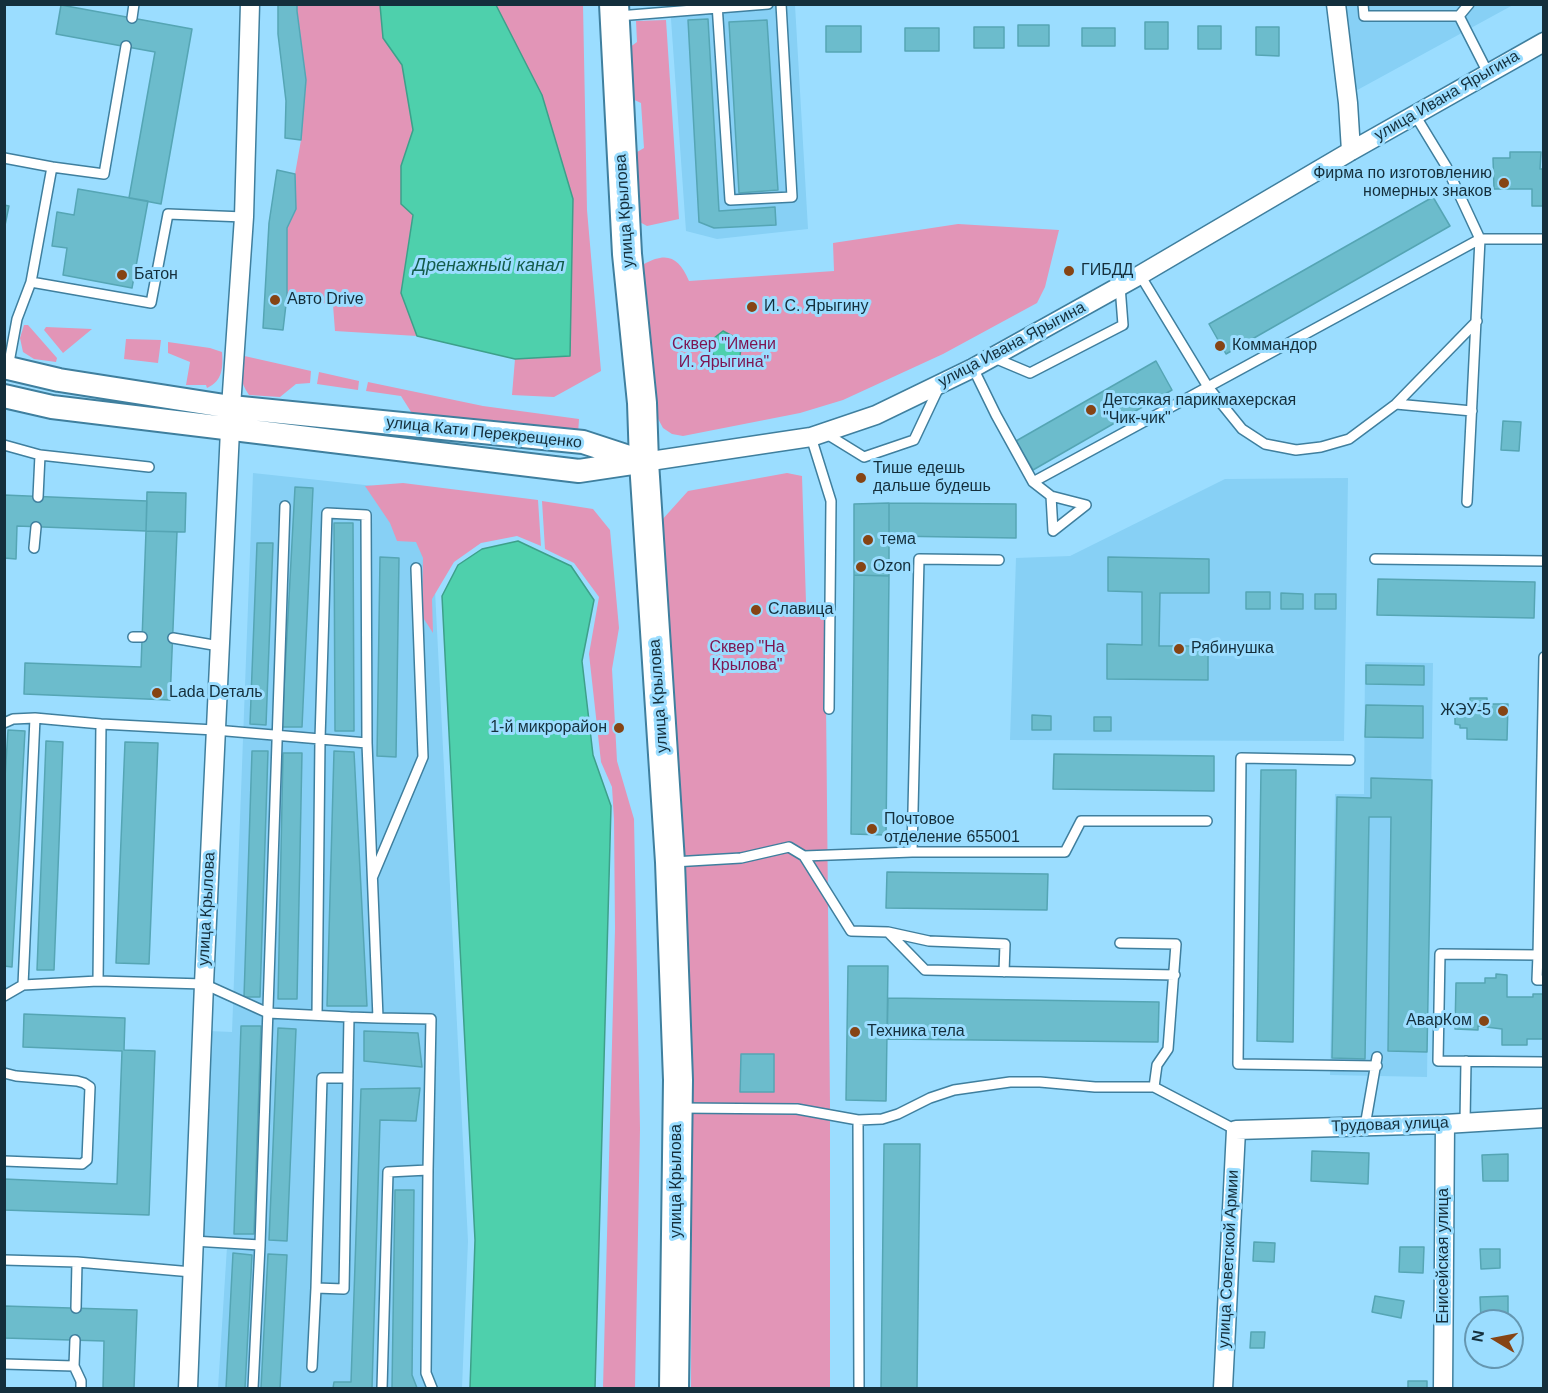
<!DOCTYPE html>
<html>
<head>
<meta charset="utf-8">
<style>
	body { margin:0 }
	#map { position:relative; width:1548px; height:1393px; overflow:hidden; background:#9bddff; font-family:Arial,sans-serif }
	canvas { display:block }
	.frame { position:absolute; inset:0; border:6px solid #142f3c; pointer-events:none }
	.north { position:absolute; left:1464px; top:1309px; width:60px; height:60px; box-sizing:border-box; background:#9bddff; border:2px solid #6597b1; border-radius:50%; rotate:280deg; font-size:16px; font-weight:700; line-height:24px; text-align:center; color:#142f3c }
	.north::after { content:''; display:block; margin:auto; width:21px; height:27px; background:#864414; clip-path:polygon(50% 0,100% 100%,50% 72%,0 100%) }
</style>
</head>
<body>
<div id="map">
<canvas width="1548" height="1393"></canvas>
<div class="frame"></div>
<div class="north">N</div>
</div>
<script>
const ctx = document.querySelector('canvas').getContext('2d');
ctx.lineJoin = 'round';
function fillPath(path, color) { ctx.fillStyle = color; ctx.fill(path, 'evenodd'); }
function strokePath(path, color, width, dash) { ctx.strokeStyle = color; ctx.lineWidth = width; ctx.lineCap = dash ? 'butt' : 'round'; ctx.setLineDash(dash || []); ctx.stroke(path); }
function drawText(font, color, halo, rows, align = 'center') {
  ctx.font = font + ' Arial,sans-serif'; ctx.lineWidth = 6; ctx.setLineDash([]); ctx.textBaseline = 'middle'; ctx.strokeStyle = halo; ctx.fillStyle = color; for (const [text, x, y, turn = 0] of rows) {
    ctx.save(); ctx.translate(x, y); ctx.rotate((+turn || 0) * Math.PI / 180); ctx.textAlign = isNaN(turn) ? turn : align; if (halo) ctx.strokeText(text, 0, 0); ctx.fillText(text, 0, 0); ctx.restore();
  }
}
const built = new Path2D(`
	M670,5H795L808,229L717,239L686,231Z
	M1346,5H1513L1350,94Z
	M253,473L430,492L468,1241L462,1388H218L227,1247L200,1246L208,1031L232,1032Z
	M1348,478L1344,741L1010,740L1016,558L1070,556L1225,479Z
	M1365,662L1433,663L1427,1077L1330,1075L1335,794H1364Z`);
const green = new Path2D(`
	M297,5H380L383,38L402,65L413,130L401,166L413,214L401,293L417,336L335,331L333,305L287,296V228L296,209L295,174L301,140L306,80L297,11Z
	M496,5H583L587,210L601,371L554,397L512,395L515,359L570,356L542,95Z
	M666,20L679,219L647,226L636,220L632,155L644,148L641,103L630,98L626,50L637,42L636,21Z
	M958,224L1059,230L1045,287L1037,303L943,354L843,400L800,413L683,436L672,434L663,428L655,413L641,274L644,264C668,251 679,258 689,281L834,271L833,243Z
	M24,325H28L57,358L56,362L34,359L23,352L20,338Z
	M46,327L92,329L63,353L44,330Z
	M126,339L161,340L158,363L124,359Z
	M168,342L210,348L222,352C223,367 223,381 207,388L206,385H186L190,362L168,353Z
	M240,355L311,371L310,383L296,384L280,397L249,395C240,382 239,371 240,355Z
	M319,372L359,381L358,390L317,384Z
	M368,382L483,406L579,419L578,434L413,415L401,396L366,391Z
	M787,473L802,476L806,602H825L830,1106V1388H691L692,1125L681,847L661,521L688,491Z
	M403,483L538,500L541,546L517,536L481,543L454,562L432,599L433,633L422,616L423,558L416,542L397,541L390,523L365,486Z
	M542,501L593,509L610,530L619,628L612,669L617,761L634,819L640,1129L635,1388H603L615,929L614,819L612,787L601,762L589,654L599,597L574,563L545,549Z`);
const water = new Path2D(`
	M380,5H496L542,95L573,199L570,356L515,359L417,336L401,293L413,215L401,204V166L413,130L402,65L383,38Z
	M723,331L742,341L739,363C723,366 711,359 709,342Z
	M518,541L571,566L594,600L582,661L593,755L611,806L595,1388H470L475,1240L442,596L458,565L482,549Z`);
const building = new Path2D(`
	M278,4H297V11L306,80L301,140L285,138L286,101L278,34Z
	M61,5L192,29L161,204L129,198L155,52L56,34Z
	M708,19L719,211L775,207L776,225L714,228L699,222L688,20Z
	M767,20L778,190L739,193L729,22Z
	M1145,22H1168V49H1145Z
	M1018,25H1049V46H1018Z
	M826,26H861V52H826Z
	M1198,26H1221V49H1198Z
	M974,27H1004V48H974Z
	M1256,27H1279V56L1256,55Z
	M905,28H939V51H905Z
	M1082,28H1115V46H1082Z
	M1510,152H1541L1540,169H1544V206H1532V189H1494L1493,158H1510Z
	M277,170L295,174L296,209L287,228V296L283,330L263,328L269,223Z
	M78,189L148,201L132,288L63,275L67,248L52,246L57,212L74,215Z
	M1433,197L1450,226L1226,354L1209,324Z
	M4,205L9,206L4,230Z
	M1156,361L1172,390L1033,470L1016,441Z
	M1503,421L1521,422L1519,451L1501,450Z
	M295,487L313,488L302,727H282Z
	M147,492L186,493L185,532L146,531Z
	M4,495L147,501L146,531L17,526L16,559L4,558Z
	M889,503L1016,504V538L889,536Z
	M889,503V576L854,575V504Z
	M334,523H353L354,731H335Z
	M146,531L177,532L170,700L24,694L25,663L141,667Z
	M257,543H273L266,725L250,724Z
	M380,557L399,558L396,757L377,756Z
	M1108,557L1209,559V593H1160L1159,646H1208V680L1107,679V644L1142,645V592L1108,591Z
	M854,575L889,576L886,835L851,834Z
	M1378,579L1535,582L1534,618L1377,615Z
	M1246,592H1270V609H1246Z
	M1281,593L1303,594V609H1281Z
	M1315,594H1336V609H1315Z
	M1366,665L1424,666V685L1366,684Z
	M1470,698H1487V704H1508L1507,740L1467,739V728H1460V725L1455,724V711H1460V705H1470Z
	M1366,705L1423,706V738L1365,737Z
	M1032,715L1051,716V730H1032Z
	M1094,717H1111V731H1094Z
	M8,730L25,731L12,967L4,966V793Z
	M46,741L63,742L54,970H37Z
	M125,742L158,743L149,964L116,963Z
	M252,751H268L260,997H244Z
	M334,751L354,752L367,1006H327Z
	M283,753H302L297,999H278Z
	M1054,754L1214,756V791L1053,789Z
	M1261,770H1296L1293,1042L1257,1041Z
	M1371,778L1432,780L1427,1052L1388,1051L1391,817H1369L1365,1059L1332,1058L1337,797L1371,798Z
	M887,872L1048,874L1047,910L886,908Z
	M848,966H888L886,1101L846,1100Z
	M1496,974L1507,975V997H1533V994H1544V1039H1527V1045H1502V1029L1478,1026V1030L1455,1029L1456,983H1485V978H1496Z
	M888,998L1159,1002L1158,1042L887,1039Z
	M24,1014L125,1018L124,1050L155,1051L149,1215L4,1210V1179L117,1184L122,1051L23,1047Z
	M241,1026H261L254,1234H234Z
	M278,1028L296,1029L287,1241L269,1240Z
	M364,1031L418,1033L422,1067L364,1061Z
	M741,1054H774V1092H740Z
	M420,1088L416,1121L380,1120L372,1388H333L334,1382H351L361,1089Z
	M884,1144H920L917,1388H881Z
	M1312,1151L1369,1153L1368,1184L1311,1181Z
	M1508,1154V1181H1483L1482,1155Z
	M395,1190H414L412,1375L417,1388H392Z
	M1254,1242L1275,1243L1274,1262L1253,1261Z
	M1400,1247H1424L1423,1273L1399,1272Z
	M1480,1249H1500V1268L1481,1269Z
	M233,1253L252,1255L245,1388H226Z
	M268,1254L287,1255L280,1388H261Z
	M1375,1296L1404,1301L1401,1318L1372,1312Z
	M1508,1296V1321H1481L1480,1297Z
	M4,1306L137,1310L134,1388H103L104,1341L4,1338Z
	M1251,1332H1265L1264,1348H1250Z
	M1484,1357H1501V1365H1484Z
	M1408,1381H1427V1388H1408Z`);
const service = new Path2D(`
	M717,4L730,200L792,197L781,4
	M1363,4L1364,16H1459L1469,4
	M618,16L768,4
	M1459,16L1488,73
	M132,18L134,4
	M1415,115L1446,166L1480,239H1544
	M4,158L52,167L31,282L17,319L8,368
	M52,167L104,174L126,46
	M1140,275L1208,387L1242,429L1265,444L1296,450L1321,447L1349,439L1396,404L1472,411
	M31,282L151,303L168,214L244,217
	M992,357L1030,373L1123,325L1120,286
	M973,368L996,415L1033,482L1051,496L1053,531L1086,505L1051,496
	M1396,404L1477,321
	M825,433L864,457L914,440L939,387
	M811,437L831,501L829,709
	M4,445L40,455L149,467
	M1033,482L1480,239
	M38,497L40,455
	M1467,502L1480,239
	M34,548L36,527
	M1375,559L1544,561
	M133,637H142
	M173,638L219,646
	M1544,657L1538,955L1440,954L1438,1061L1544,1062
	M4,723L13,719L35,718L101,724L215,730L367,743L378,1018L349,1017
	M1350,760L1241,758L1238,1064L1377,1066
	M912,852H1065L1081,821H1207
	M804,856L851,931L888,932L925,970L1175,975
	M673,862L741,858L789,847L804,856L912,852L919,559L999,560
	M373,876L423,757L416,568
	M888,932L929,941L1005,944L1004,972
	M1120,943L1176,944L1168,1049L1157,1065L1154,1087
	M1538,955L1537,980H1544
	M98,981L101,724
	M23,985L35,718
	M4,996L23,985L98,981L204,984L268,1013L349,1017L344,1289L316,1288L322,1078H348
	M317,1015L320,739L327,513L366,515L367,743
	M378,1018L431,1019L428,1170L388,1172L382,1388
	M4,1073L16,1076L77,1081L84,1083L90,1087L87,1160L82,1164L4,1161
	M680,1108L797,1109L858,1120L882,1119L898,1114L930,1098L954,1090L1010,1082H1040L1095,1087H1154L1236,1130
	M858,1120L859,1388
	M1465,1122L1466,1061
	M1365,1126L1377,1057
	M428,1170L426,1373L432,1388
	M193,1241L260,1245
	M4,1260L77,1262L192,1272
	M76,1308L77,1262
	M4,1364L74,1366L81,1381V1388
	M74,1366L75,1340
	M312,1367L316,1288
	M253,1388L260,1245L285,506`);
const minor = new Path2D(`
	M1336,4L1348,103L1351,151
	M231,407L244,217L250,4
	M644,462L811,437L876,415L973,368L1140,275L1351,151L1544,42
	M188,1388L204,984L230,430
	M1223,1388L1236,1130L1445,1124L1544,1118
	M1443,1388L1445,1124`);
const tertiary = new Path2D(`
	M4,367L59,380L231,407L583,442L644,462
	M4,396L52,407L579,471L639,462`);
const primary = new Path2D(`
	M614,4L627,254L642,403L644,462L670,862L678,1080L674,1388`);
const markers = [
	[1504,183,6,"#864414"],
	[1069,271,6,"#864414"],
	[122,275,6,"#864414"],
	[275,300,6,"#864414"],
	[752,307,6,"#864414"],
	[1220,346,6,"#864414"],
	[1091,410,6,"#864414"],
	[861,478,6,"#864414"],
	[868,540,6,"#864414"],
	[861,567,6,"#864414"],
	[756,610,6,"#864414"],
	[1179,649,6,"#864414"],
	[157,693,6,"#864414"],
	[1503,711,6,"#864414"],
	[619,728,6,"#864414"],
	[872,829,6,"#864414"],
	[1484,1021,6,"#864414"],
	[855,1032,6,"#864414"]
];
const streetNames = [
	["улица Ивана Ярыгина",1447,96,-30],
	["улица Крылова",625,211,-94],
	["улица Ивана Ярыгина",1012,345,-28],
	["улица Кати Перекрещенко",484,433,6],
	["улица Крылова",659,696,-94],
	["улица Крылова",207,909,-87],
	["Трудовая улица",1390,1125,-2],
	["улица Крылова",677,1181,-90],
	["Енисейская улица",1444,1256,-90],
	["улица Советской Армии",1229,1259,-87]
];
const poiNames = [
	["Фирма по изготовлению",1492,174,"right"],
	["номерных знаков",1492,192,"right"],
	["ГИБДД",1081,271],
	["Батон",134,275],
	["Авто Drive",287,300],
	["И. С. Ярыгину",764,307],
	["Коммандор",1232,346],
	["Детсякая парикмахерская",1103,401],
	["\"Чик-чик\"",1103,419],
	["Тише едешь",873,469],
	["дальше будешь",873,487],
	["тема",880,540],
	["Ozon",873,567],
	["Славица",768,610],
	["Рябинушка",1191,649],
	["Lada Dеталь",169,693],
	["ЖЭУ-5",1491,711,"right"],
	["1-й микрорайон",607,728,"right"],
	["Почтовое",884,820],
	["отделение 655001",884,838],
	["АварКом",1472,1021,"right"],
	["Техника тела",867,1032]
];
const parkNames = [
	["Сквер \"Имени",724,345],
	["И. Ярыгина\"",724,363],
	["Сквер \"На",747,648],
	["Крылова\"",747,666]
];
const waterNames = [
	["Дренажный канал",489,266]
];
fillPath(built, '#87d0f5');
fillPath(green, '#e295b7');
fillPath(water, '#4ed0ac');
strokePath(water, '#3da08a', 1.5);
fillPath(building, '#6cbccc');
strokePath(building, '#55a5b4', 1.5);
strokePath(service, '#3f7f9e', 12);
strokePath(minor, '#3f7f9e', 21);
strokePath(tertiary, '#3f7f9e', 26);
strokePath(primary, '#3f7f9e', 32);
strokePath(service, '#fff', 9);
strokePath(minor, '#fff', 18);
strokePath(tertiary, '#fff', 22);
strokePath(primary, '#fff', 28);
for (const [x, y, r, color] of markers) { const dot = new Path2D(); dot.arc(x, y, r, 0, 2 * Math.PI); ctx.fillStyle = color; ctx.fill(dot); strokePath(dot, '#9bddff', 2); }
drawText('16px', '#142f3c', '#9bddff', streetNames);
drawText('16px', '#142f3c', '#9bddff', poiNames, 'left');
drawText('16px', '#7e1451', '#9bddff', parkNames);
drawText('italic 18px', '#145c4a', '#9bddff', waterNames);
</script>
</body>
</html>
